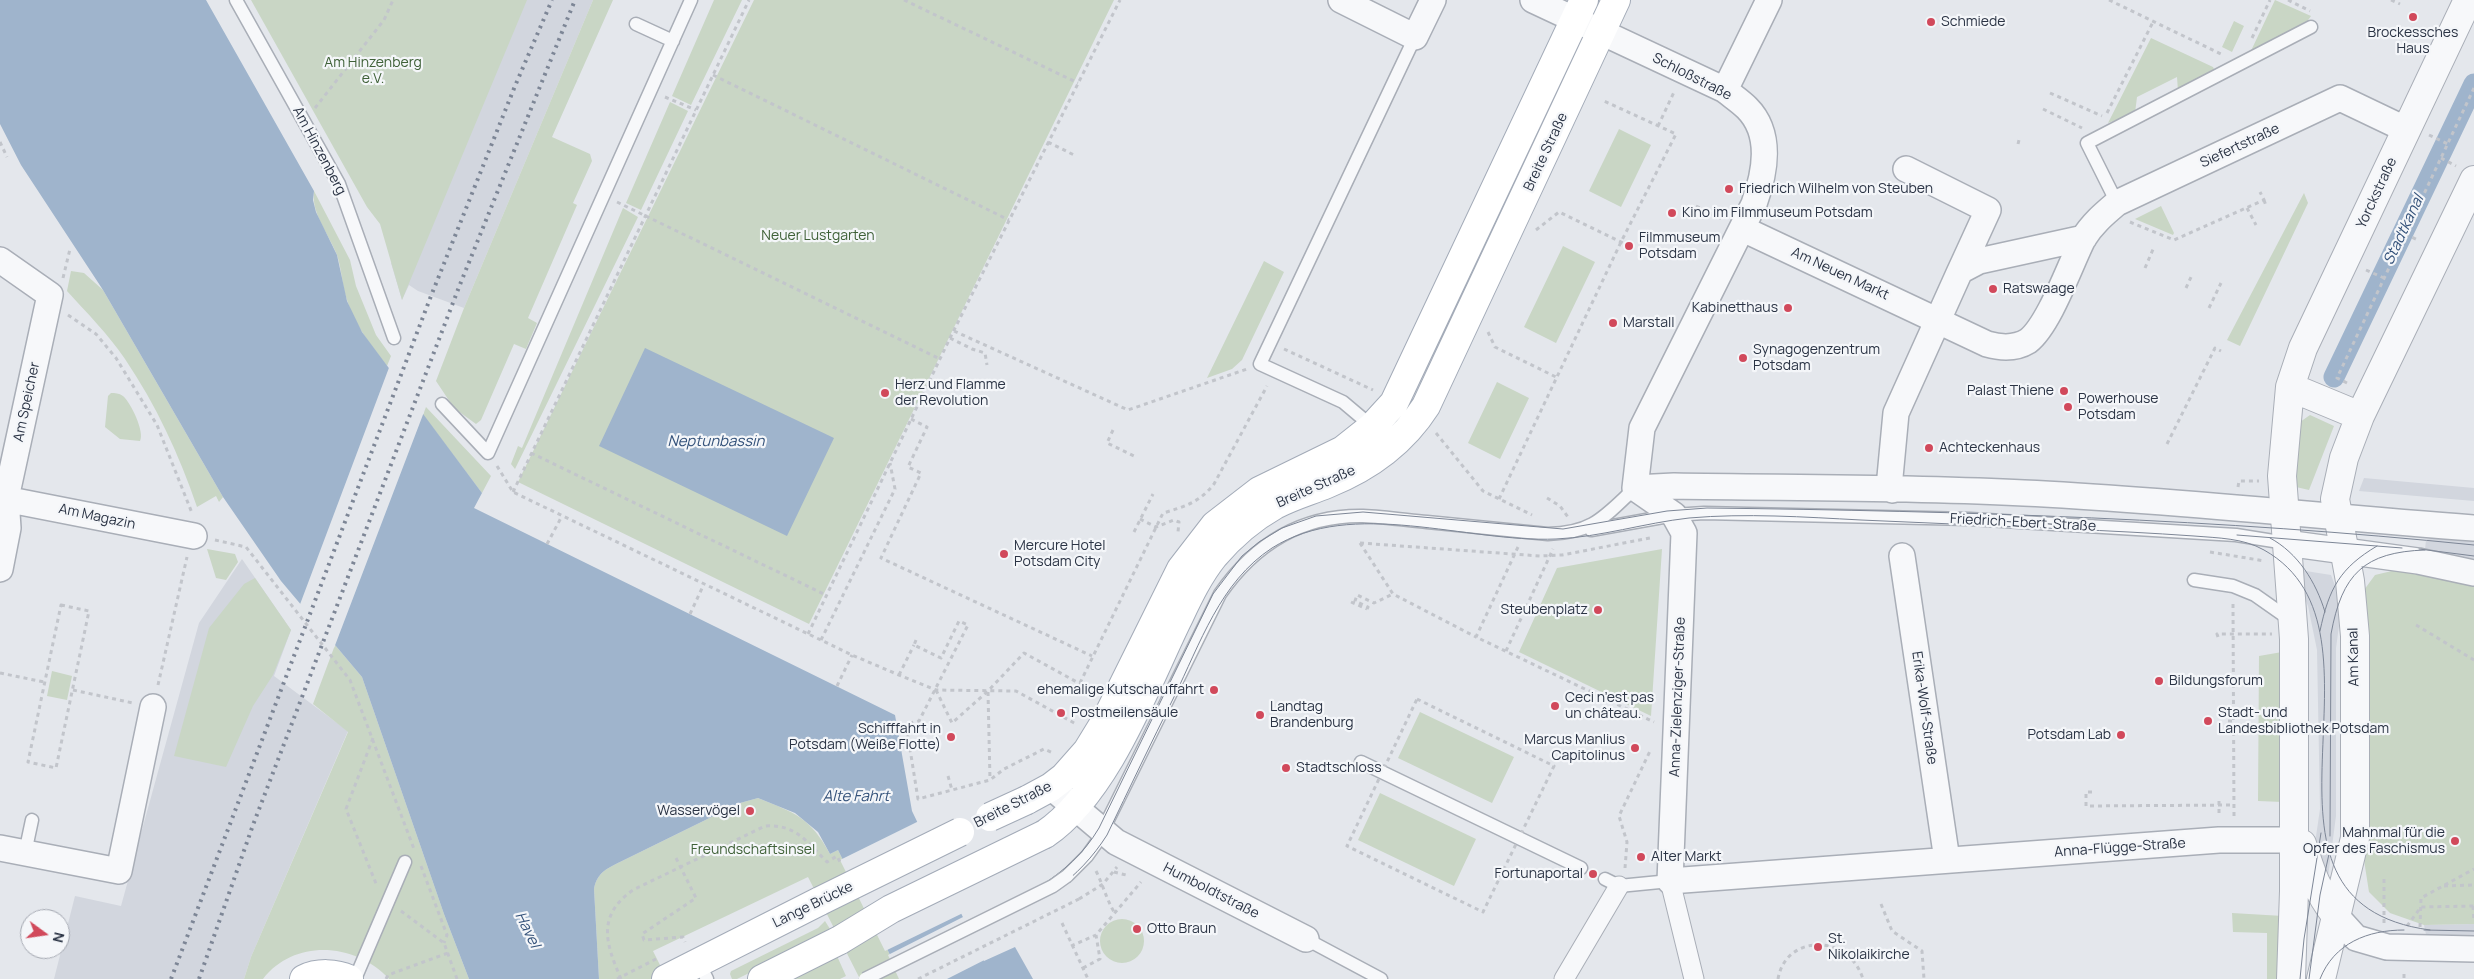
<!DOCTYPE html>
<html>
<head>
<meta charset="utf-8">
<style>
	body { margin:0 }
	#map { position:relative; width:2474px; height:979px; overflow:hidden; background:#e4e7ec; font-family:Manrope,sans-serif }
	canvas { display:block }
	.north { position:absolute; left:20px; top:909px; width:50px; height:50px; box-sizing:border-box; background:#f4f6f9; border:1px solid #a4a8b1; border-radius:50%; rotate:104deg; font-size:14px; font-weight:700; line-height:20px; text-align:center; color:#2b3445 }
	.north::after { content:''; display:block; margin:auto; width:18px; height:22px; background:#d1495b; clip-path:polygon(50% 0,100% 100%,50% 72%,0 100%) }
</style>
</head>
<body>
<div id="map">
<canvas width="2474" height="979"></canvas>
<div class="north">N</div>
</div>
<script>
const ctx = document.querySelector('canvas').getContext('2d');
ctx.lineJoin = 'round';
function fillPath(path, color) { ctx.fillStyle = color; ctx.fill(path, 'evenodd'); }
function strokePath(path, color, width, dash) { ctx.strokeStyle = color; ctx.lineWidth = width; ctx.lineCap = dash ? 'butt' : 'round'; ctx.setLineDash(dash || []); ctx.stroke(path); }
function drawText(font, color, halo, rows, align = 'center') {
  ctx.font = font + ' Manrope,sans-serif'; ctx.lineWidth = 4.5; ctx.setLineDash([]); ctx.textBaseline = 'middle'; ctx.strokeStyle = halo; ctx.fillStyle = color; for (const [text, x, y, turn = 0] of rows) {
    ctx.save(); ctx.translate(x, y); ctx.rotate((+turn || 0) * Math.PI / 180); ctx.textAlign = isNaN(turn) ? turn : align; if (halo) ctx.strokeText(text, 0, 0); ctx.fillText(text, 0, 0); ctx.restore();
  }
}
const built = new Path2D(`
	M485,0H593L464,308L418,291L409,285L402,300L391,263Z
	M2364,478L2474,488V501L2359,491Z
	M2432,537H2474V568L2425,550L2426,540Z
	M242,559L291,630L274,676L348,731L251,957L244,979H54L75,896L121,906L199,623Z
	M2293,569L2331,575L2342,604L2336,648V816L2328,877L2313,857L2320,809L2317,650L2308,606Z
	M2474,924V938L2427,939L2424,925Z`);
const green = new Path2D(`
	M251,0H527L402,300L380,224L367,207Z
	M593,0H613L552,137L590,154L592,161L573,203L577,205L528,318L537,323L526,349L514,344L481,420L476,424L454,408L436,381L464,308Z
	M714,0H742L691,105L672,96Z
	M754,0H1114L809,624L518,482Z
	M2275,0L2311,16L2304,26L2249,55Z
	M2234,21L2244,26L2232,52L2222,47Z
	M2151,38L2213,67L2216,73L2178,91L2177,77L2137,97L2135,113L2108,123Z
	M670,102L688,111L641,210L626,203Z
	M1619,129L1651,145L1621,207L1589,191Z
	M314,191L350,260L356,286L376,335L391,356L387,366C372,346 354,325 347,300C342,286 342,270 337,255C329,234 311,214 314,191Z
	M2304,193L2308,203L2240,346L2227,340Z
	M2161,206L2174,233L2173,235L2135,219Z
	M623,208L638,217L515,469L511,464L518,446L522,448Z
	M1563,246L1595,262L1556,343L1524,327Z
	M1264,261L1284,272L1242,360L1232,369L1207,378Z
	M71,271L84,273L103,290L223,497L219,502L216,496L197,507C179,454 156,405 125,359C108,334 87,313 67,291Z
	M1497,382L1529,398L1500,459L1468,443Z
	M111,393C115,393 119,393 123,396C131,403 145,432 140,441L120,439L105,427L108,396Z
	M426,407L491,476L482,493L423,415Z
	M2310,415L2334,426L2309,490L2296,487L2294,476L2300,422Z
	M207,549L235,554L238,562L226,580L216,578Z
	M1662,549L1651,716L1519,652L1557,568Z
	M2396,570L2474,580V924L2424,925L2390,913L2369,892L2364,860V590L2375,575Z
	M255,578L291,630L273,675L253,706L226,767L174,756L209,628L244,584Z
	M335,645L362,677L444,914L469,979H389C356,943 295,938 263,979H244L251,957L348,732L313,704Z
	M2282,652L2283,802L2258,801L2259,656Z
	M52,671L72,676L67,700L47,696Z
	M1420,712L1514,757L1492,803L1398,758Z
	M1380,793L1476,839L1454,886L1358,840Z
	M758,798C795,813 810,817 830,854L838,850L902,979H860L808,877L653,951L667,979H599L594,889C597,872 608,868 622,861L740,803Z
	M2232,913L2283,916L2282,979H2267V933L2233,932Z
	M1100 941a22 22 0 1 1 44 0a22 22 0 1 1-44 0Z
	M825,921L830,929L820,938L737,979H732L730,974L731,971L818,928Z
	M837,956L846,976L840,979H791Z`);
const water = new Path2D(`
	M0,0H206L314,191L313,200L316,212L337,255L347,301L362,332L482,493L474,508L895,715L912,811L984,961L1015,947L1033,979H902L838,850L830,854L818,832L795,813L758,798L740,803L622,861C608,868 597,872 594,889L599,979H469L444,914L362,677L281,581L223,497L103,290L21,165L0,124Z
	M645,348L834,438L787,536L599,446Z`);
const pier = new Path2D(`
	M390,365L424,412L334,648L299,607Z
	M919,821L963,913L885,951L840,860Z
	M965,916L986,958L1016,944L947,979H899L888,955Z`);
const canal = new Path2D(`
	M2334,377L2474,84`);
const path = new Path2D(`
	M904,0L1078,83
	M2109,0L2223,55
	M2288,0L2310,11
	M2391,0L2400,4
	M2252,38L2270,0
	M713,75L1009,220
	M2050,93L2102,116
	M665,97L696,110
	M315,108L384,20L393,0
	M2043,109L2082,128
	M2107,113L2153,22
	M1658,126L1675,90
	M2429,135L2448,144
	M0,142L7,157
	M1048,142L1076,156
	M2018,144L2019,140
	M2441,158L2456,166
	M2264,200L2266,206
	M617,202L940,359
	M1696,206L1722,219
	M2247,208L2256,225
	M2130,222L2174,240L2264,200L2260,192
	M1536,230L1559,212L1629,246
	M2405,234L2418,240
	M2145,268L2154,247
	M2366,270L2384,278
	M63,278L70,249
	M2186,288L2192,275
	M2209,308L2221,283
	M68,315L96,334L116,358L157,425L192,513
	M954,331L1128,410L1247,369
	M1488,332L1495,347L1558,378
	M950,338L972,349L985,353L987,365
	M1284,349L1373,390
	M2347,383L2337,378L2474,88
	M911,419L927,427L908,467L921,473L881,558L1092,656
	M1113,430L1107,443L1136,457
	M1436,433L1483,491L1532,515
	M2167,444L2215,348L2221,351
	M531,453L826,595
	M497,466L513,492L852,655L899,675L936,690L1016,691L1076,724
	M2238,487L2239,481H2259
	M513,492L749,0
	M1547,498L1560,506L1568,517
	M1499,499L1621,242L1676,134L1604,101
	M1140,519L1156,527L1174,520L1179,522L1178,532
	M1134,532L1153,494
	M215,540L246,547L350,680L414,849
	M1360,543L1540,556L1562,555L1650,538
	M1360,543L1393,594L1476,637
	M547,544L562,516
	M1518,547L1476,637L1654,722
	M2210,552L2265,561
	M1351,602L1367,609
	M2233,604L2234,816
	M61,605L89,611L56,768L28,762Z
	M1367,609L1368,607L1355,601L1357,595L1374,603L1393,594
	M690,614L704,584
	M2416,625L2474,660
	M808,634L950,338L1120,0
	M2218,637L2217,634H2272
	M821,640L895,489L890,463
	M916,640L914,645L941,658L959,621L968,625L919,721L906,724L918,799L952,790
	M1506,651L1553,549
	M0,673L44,682
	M899,675L914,645
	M1080,683L1163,513C1184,507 1200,502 1214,484L1267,386
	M158,685L187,557
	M837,686L852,655
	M73,690L133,703
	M936,690L952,723L988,691L1024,653L1095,692
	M988,692L990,780
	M1417,699L1554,766L1483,912L1347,846Z
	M2228,721H2234
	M373,738L346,809L377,886
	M948,776L952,790L990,780L1004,769L1044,749L1053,753
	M2092,792H2086V806L2234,805
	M2219,801V817
	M676,858L696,898L642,934L644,940L683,937L685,942
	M421,866L447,935L444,943
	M1625,868L1627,842L1619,816L1651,749
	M1096,871C1103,885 1106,898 1114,912
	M1114,872L1126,875
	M2384,879V923
	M2444,886L2474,885
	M1079,899L1103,884L1117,867
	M1881,904L1892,931L1922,951L1924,979
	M2473,906L2474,921
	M401,911L444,943L457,979
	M1062,923L1088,979
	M2407,926L2421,907L2474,906
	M2420,927L2421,898L2474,869
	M1071,946L1096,935
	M1083,968L1100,959L1096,935L1141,882
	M2404,974V979
	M386,979L388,975L448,953
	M621,979C606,944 596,916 633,890L765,826C796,824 807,842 827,862L837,856L841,864
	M1778,979C1786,933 1849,934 1863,979`);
const service = new Path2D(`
	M236,0L339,184L394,338
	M636,24L673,41
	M2117,203L2087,143L2311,27
	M442,404L488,453L691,0
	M1375,429L1343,402L1260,364L1415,37
	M1591,530L1674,515L1704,513L1970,519L2236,535L2286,543
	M2194,580L2233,586L2255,595L2292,621
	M1361,762L1581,868
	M25,853L32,820
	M1067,876L1087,856L1097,842L1220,594C1254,545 1301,515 1363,516C1384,517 1406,520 1427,522C1468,526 1508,530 1548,534C1593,533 1604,517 1635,488
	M1605,879L1619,886L1670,881
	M1306,939L1381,979
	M699,963L707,979
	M355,979L405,862`);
const pedestrian = new Path2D(`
	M1670,881L1694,979
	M1564,979L1619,886`);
const minor = new Path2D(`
	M1341,0L1415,37L1433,0
	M1533,0L1725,90C1732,96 1740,101 1747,108C1773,134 1765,173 1754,204L1642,428L1635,488
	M1725,90L1769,0
	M1906,169L1988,210L1960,271
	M1743,229L1987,344C2001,348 2015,349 2028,341C2049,325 2070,265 2083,239C2092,224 2104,214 2117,203L2340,98L2407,130
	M0,260L50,295L6,498L8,528L0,569
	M1635,488L1674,515L1684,533L1670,881L2219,840H2293
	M1635,488L1674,486C1790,488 1908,487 2024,493C2175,500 2324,517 2474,528
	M1892,490L1890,477L1896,413L1960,271L1979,261L2084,238
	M0,498L194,536
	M2286,543L2418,561L2474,573
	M1902,556L1947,860
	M1051,787L1116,842L1306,939
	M0,848L119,871L153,707
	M2336,916L2356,938L2387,947L2474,949`);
const tertiary = new Path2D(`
	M2290,387L2360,416
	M2302,844C2311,873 2317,891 2336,916
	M2291,979L2294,891V639L2282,476L2290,387L2303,348L2468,0
	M2321,979L2355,838V636L2350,581L2335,499L2344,458L2360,416L2474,180`);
const primary = new Path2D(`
	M1027,800L1051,787L1064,777L1087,751L1106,720L1181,569L1215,525L1259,491L1343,450L1372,427L1394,403L1584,0
	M1045,834C1106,793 1145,687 1177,621C1188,598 1198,576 1214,556C1231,536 1252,518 1275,505C1292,496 1310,491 1327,484C1367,468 1403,442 1426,406L1616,0
	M304,979C318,972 336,973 349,979
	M666,979L820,901
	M762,979L840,940`);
const tram = new Path2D(`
	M2237,535L2402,548
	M2270,538C2298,553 2316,582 2325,612
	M2419,549L2474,556
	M2320,631C2329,588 2340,568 2377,546
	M2330,836L2331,634C2342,574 2364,552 2425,550
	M2424,930L2474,931
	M859,979C894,961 930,944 965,926C1016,900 1069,879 1099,828L1213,594L1242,556L1259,542L1282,528L1316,516L1363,512L1563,529L1667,511L1707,508C1963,511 2220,519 2474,545
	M879,979L1055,890C1076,875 1093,857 1107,835C1129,789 1151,743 1174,697C1200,644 1220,582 1272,548C1353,497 1466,543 1556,539C1601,537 1644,523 1689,518C1746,513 1804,517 1861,520C1930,523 1999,526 2068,529C2110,531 2152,533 2194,536C2218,538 2243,538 2264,550C2408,631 2220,902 2430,930
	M2300,979L2304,939L2321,833
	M2309,979L2320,895L2329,854
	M2320,979C2334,943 2368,930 2404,930`);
const rail = new Path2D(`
	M171,979L431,296L515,86L552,0
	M199,979L253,825L459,287L575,0`);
const pathBridge = new Path2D(`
	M617,979L656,959
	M918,979L1079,899`);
const serviceBridge = new Path2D(`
	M865,979L1053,886L1067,876`);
const primaryBridge = new Path2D(`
	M990,817L1027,800
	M820,901L960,832
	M840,940L891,909L1045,834`);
const markers = [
	[2413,17,5,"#d1495b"],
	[1931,22,5,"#d1495b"],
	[1729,189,5,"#d1495b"],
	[1672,213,5,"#d1495b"],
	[1629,246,5,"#d1495b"],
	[1993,289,5,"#d1495b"],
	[1788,308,5,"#d1495b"],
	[1613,323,5,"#d1495b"],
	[1743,358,5,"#d1495b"],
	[2064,391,5,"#d1495b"],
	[885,393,5,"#d1495b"],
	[2068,407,5,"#d1495b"],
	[1929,448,5,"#d1495b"],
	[1004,554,5,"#d1495b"],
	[1598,610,5,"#d1495b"],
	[2159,681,5,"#d1495b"],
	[1214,690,5,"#d1495b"],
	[1555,706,5,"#d1495b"],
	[1061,713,5,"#d1495b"],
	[1260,715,5,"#d1495b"],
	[2208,721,5,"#d1495b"],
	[2121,735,5,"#d1495b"],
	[951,737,5,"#d1495b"],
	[1635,748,5,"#d1495b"],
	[1286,768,5,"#d1495b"],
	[750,811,5,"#d1495b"],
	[2455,841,5,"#d1495b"],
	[1641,857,5,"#d1495b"],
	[1593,874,5,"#d1495b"],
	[1137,929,5,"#d1495b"],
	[1818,947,5,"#d1495b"]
];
const poiNames = [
	["Schmiede",1941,22],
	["Brockessches",2413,33,"center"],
	["Haus",2413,49,"center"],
	["Friedrich Wilhelm von Steuben",1739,189],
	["Kino im Filmmuseum Potsdam",1682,213],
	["Filmmuseum",1639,238],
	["Potsdam",1639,254],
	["Ratswaage",2003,289],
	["Kabinetthaus",1778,308,"right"],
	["Marstall",1623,323],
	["Synagogenzentrum",1753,350],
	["Potsdam",1753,366],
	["Herz und Flamme",895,385],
	["der Revolution",895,401],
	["Palast Thiene",2054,391,"right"],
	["Powerhouse",2078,399],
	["Potsdam",2078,415],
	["Achteckenhaus",1939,448],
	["Mercure Hotel",1014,546],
	["Potsdam City",1014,562],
	["Steubenplatz",1588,610,"right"],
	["Bildungsforum",2169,681],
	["ehemalige Kutschauffahrt",1204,690,"right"],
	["Ceci n’est pas",1565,698],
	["un château.",1565,714],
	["Landtag",1270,707],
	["Brandenburg",1270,723],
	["Postmeilensäule",1071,713],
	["Stadt- und",2218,713],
	["Landesbibliothek Potsdam",2218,729],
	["Schifffahrt in",941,729,"right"],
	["Potsdam (Weiße Flotte)",941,745,"right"],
	["Potsdam Lab",2111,735,"right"],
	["Marcus Manlius",1625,740,"right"],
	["Capitolinus",1625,756,"right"],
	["Stadtschloss",1296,768],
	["Wasservögel",740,811,"right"],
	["Mahnmal für die",2445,833,"right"],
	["Opfer des Faschismus",2445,849,"right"],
	["Alter Markt",1651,857],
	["Fortunaportal",1583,874,"right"],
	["Otto Braun",1147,929],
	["St.",1828,939],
	["Nikolaikirche",1828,955]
];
const parkNames = [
	["Am Hinzenberg",373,63],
	["e.V.",373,79],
	["Neuer Lustgarten",818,236],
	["Freundschaftsinsel",753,850]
];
const streetNames = [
	["Schloßstraße",1692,77,27],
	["Siefertstraße",2240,146,-25],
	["Am Hinzenberg",319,151,62],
	["Breite Straße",1546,152,-65],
	["Yorckstraße",2377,193,-65],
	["Am Neuen Markt",1840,274,25],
	["Am Speicher",27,402,-78],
	["Breite Straße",1316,487,-24],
	["Am Magazin",97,517,12],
	["Friedrich-Ebert-Straße",2023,523,3],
	["Am Kanal",2354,657,-91],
	["Anna-Zielenziger-Straße",1678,697,-88],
	["Erika-Wolf-Straße",1924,708,82],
	["Breite Straße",1013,805,-27],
	["Anna-Flügge-Straße",2120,848,-4],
	["Humboldtstraße",1211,891,27],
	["Lange Brücke",813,905,-26]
];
const waterNames = [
	["Stadtkanal",2404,230,-65],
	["Neptunbassin",716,442],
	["Alte Fahrt",856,797],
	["Havel",527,930,64]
];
fillPath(built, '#d2d6de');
fillPath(green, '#c9d6c5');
fillPath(water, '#9fb4cc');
fillPath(pier, '#e4e7ec');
strokePath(canal, '#9fb4cc', 21);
strokePath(service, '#a9aeb7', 15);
strokePath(pedestrian, '#a9aeb7', 21);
strokePath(minor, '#a9aeb7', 28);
strokePath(tertiary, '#a9aeb7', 30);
strokePath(primary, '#a3abb8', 30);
strokePath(path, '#c2c5cb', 3, [4, 4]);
strokePath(service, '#f7f8fa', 12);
strokePath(pedestrian, '#f7f8fa', 19);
strokePath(minor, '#f7f8fa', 25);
strokePath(tertiary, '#f7f8fa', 28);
strokePath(primary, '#fff', 28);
strokePath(tram, '#7d8696', 1);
strokePath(rail, '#7d8696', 4, [2.5, 5]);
strokePath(serviceBridge, '#a9aeb7', 15, []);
strokePath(primaryBridge, '#a3abb8', 30, []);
strokePath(pathBridge, '#c2c5cb', 3, [4, 4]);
strokePath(serviceBridge, '#f7f8fa', 12);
strokePath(primaryBridge, '#fff', 28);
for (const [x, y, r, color] of markers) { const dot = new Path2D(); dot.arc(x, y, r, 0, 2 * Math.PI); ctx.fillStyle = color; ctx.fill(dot); strokePath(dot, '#f4f6f9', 2); }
drawText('14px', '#2b3445', '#f4f6f9', poiNames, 'left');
drawText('14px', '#3f6138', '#f4f6f9', parkNames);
drawText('14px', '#2b3445', '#f4f6f9', streetNames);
drawText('italic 15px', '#34527a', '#f4f6f9', waterNames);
</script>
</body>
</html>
